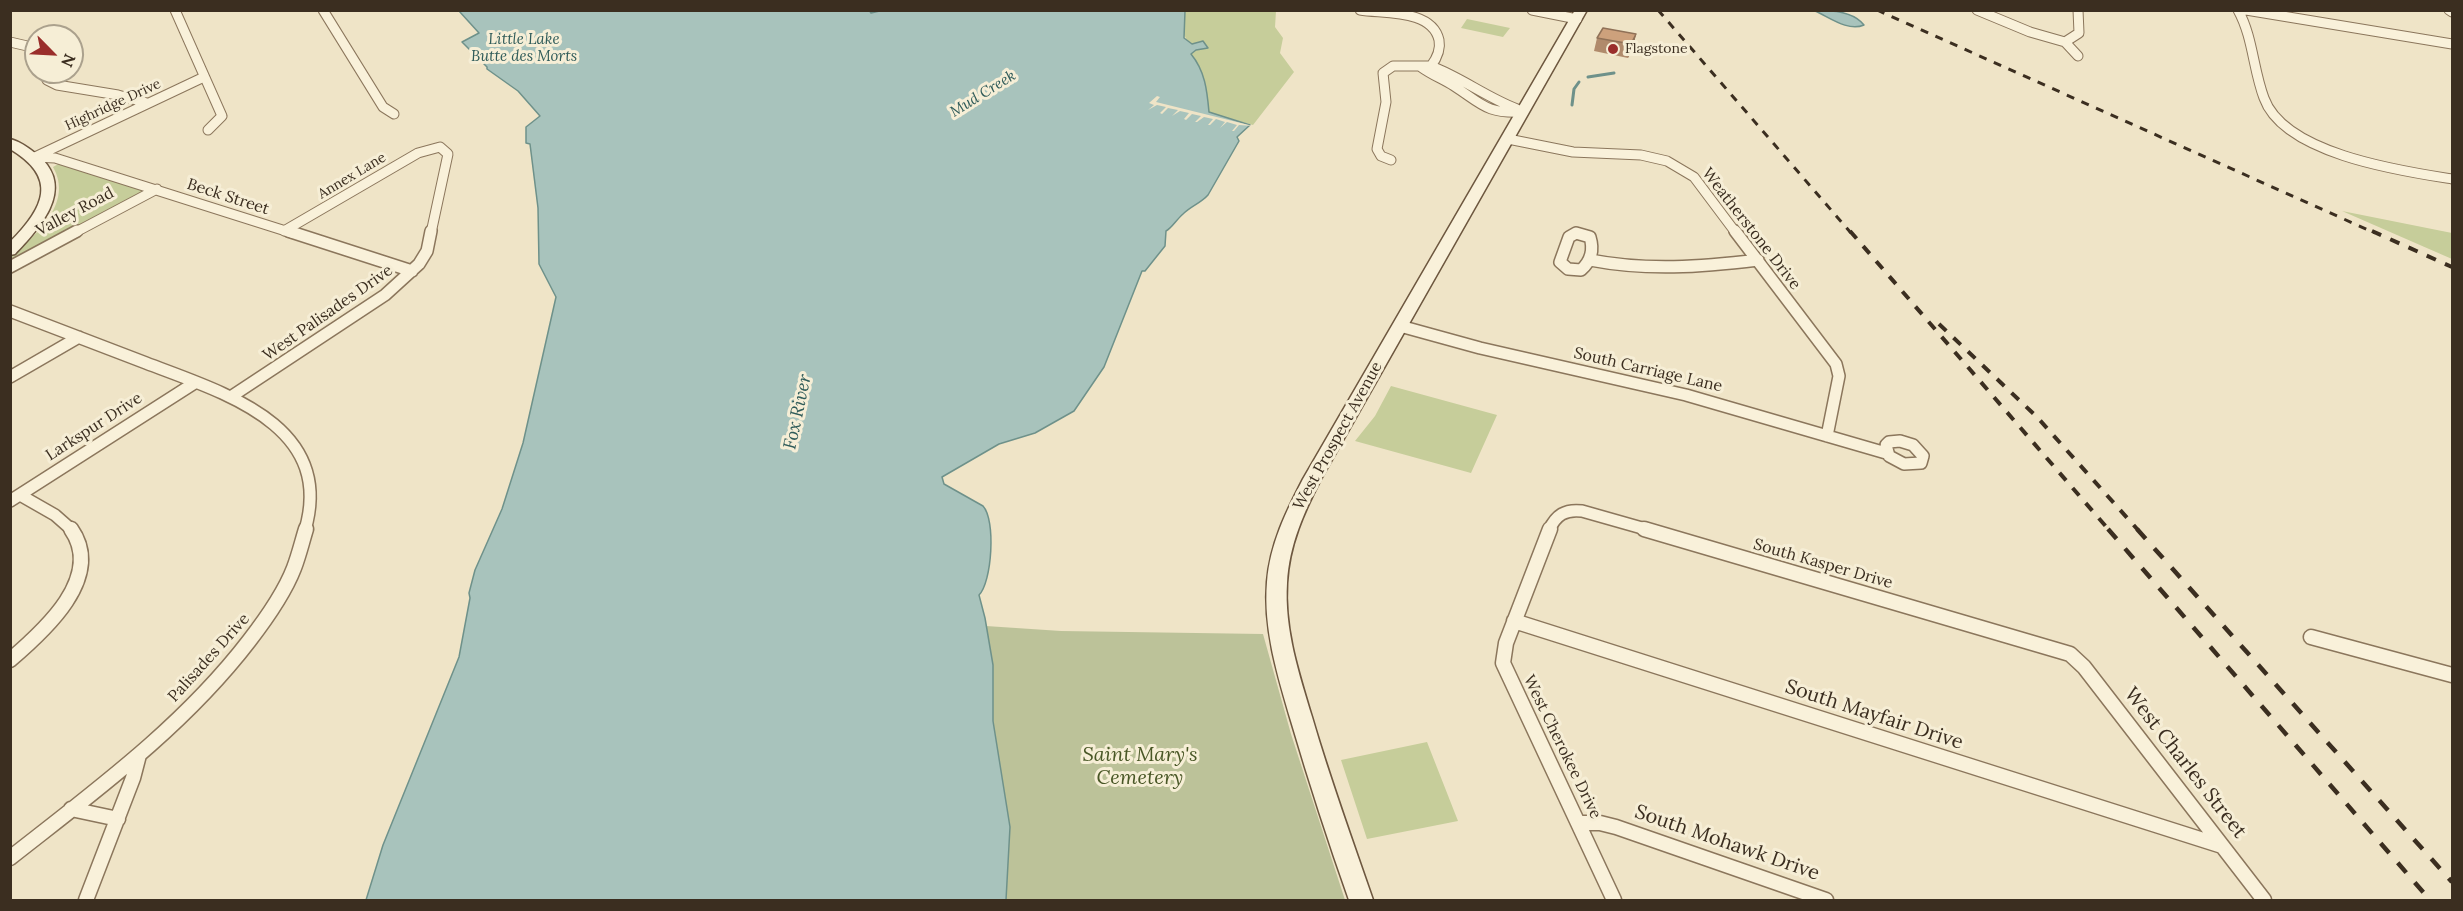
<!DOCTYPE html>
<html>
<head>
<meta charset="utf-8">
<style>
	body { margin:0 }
	#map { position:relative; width:2463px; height:911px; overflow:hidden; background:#efe4c7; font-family:Lora,serif }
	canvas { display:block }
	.frame { position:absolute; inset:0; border:12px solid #3b2e20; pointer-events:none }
	.north { position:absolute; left:24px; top:24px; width:60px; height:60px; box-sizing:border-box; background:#f6eed6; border:2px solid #aba18d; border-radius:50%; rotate:114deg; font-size:16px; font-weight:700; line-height:24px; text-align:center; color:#3b2e20 }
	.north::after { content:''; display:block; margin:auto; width:21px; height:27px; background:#9a2e2b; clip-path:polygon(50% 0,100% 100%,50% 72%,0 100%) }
</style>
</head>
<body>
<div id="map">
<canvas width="2463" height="911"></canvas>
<div class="frame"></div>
<div class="north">N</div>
</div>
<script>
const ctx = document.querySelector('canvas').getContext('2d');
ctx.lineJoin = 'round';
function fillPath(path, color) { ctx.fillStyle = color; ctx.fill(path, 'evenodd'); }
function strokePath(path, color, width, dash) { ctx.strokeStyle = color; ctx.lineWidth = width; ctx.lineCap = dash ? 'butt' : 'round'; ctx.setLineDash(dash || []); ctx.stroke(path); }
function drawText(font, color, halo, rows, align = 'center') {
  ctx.font = font + ' Lora,serif'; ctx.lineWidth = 6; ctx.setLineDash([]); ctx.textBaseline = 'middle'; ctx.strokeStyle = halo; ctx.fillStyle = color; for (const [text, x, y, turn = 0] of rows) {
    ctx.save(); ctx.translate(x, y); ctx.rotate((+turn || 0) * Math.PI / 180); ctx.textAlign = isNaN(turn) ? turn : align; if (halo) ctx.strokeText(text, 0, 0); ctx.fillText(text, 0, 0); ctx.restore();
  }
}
const green = new Path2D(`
	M1185,11H1276L1275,27L1283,38L1280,53L1294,72L1253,125L1209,113C1207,90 1205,71 1191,54L1196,50L1208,47L1200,42L1195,45L1188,43L1183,32Z
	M1467,19L1510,28L1503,37L1461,28Z
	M60,163L142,190L141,192L11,264L10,258C35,235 74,204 53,167Z
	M2342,211L2452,233V259Z
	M1391,386L1497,415L1471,473L1355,441L1375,416Z
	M1427,742L1458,821L1367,839L1341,760Z`);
const cemetery = new Path2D(`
	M986,626L1061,631L1263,634L1291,734L1345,900H1006L1010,827L993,721V665Z`);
const water = new Path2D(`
	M869,10L871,13L884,10L1185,11L1184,38L1192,44L1203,41L1208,48L1196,50L1191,54C1205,71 1207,90 1209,112L1250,125L1237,137L1239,141L1208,195C1201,203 1191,206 1183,214C1176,220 1172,228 1166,231L1165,246L1145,271H1142L1104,367L1074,411L1035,433L999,444L942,477L944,484L983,506C996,520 992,582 979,595L985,618L993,665V721L1010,827L1006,900H366L383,845L459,657L470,598L469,593L475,570L502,509L523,443L556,297L539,264L538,208L530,144L526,143V127L540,116L518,91L487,69V67L462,42L479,33L459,11Z
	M1815,11C1832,10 1853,11 1864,25C1848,32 1829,17 1815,11Z`);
const pier = new Path2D(`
	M1157,96L1160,97L1156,102L1253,126L1239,125L1234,131H1232L1237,125L1227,122L1220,128L1225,122L1216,119L1210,125H1208L1213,119L1204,117L1197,122H1195L1201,116L1192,114L1186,120L1184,119L1189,113L1180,111L1172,116L1178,110L1168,108L1162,114L1160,113L1166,107L1157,105L1148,110L1154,105L1149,103Z`);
const stream = new Path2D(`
	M1588,77L1614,73
	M1572,105L1574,89L1579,82`);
const minorFar2 = new Path2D(`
	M175,10L222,116L208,130
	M323,10L383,107L394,114
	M1360,10C1384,14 1432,9 1439,40C1441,50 1437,58 1431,66H1393L1383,73L1386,102L1377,149L1381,156L1391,160
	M1532,10L1577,19
	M1977,10L2030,32L2065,42L2079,33L2078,10
	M2238,10C2253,37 2253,69 2264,98C2284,154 2401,171 2452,179
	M2246,10L2452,44
	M2449,10L2452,12
	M10,42L36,48
	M2065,42L2078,56
	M1431,66C1462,78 1486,97 1517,109
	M1421,67C1432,75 1443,79 1454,86C1482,104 1486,114 1523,112
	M44,72L47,80L57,85L118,95L147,103
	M1508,139L1573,152L1641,155L1667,161L1694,177L1736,233
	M37,156L204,77
	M34,157L55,158L292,233
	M284,231L418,153L440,147L448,154L431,233
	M74,233L157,189`);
const minorFar1 = new Path2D(`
	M288,231L412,271
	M1735,231L1836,364L1839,376L1827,436
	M1576,233L1590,237C1594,250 1591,261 1581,270L1568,269L1560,262L1569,237Z
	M1590,260C1647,271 1701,267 1758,260
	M10,267L77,231
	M10,311C55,328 101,346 146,363C221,392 336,424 305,530
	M1400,326L1480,348L1686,395L1886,453
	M10,377L79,337
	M232,396L385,295L419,264L427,251L431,231
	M1900,441L1913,445L1923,456L1921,463L1904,464L1889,456L1886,445L1889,442Z
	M20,495L55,515L72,530
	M10,501L196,382
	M1549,530C1556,515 1565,509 1582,511L1649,530`);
const minor = new Path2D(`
	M1550,529L1506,643L1503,663L1614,900
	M1644,529L2070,654L2084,667L2264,900
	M1514,621L2222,846
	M2311,637L2452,675
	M10,660C44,631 105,577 71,529
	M71,809L118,819
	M1579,823H1600L1616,827L1826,900
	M10,858C94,792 183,727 249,641C266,619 284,594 294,568C299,555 302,542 306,529
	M86,900L133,778L139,755`);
const secondary = new Path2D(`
	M1575,10H1587L1321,479C1304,512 1289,545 1287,583C1284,629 1299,674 1312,717C1330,779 1352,839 1373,900H1349C1328,841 1309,782 1291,721C1278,677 1263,629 1267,582C1270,544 1286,512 1303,479Z
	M10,139C22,142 33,151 42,159C74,191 39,229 15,254L10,255V242C44,208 59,178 10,149Z`);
const railFar2 = new Path2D(`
	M1658,10L1851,233
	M1877,10L2375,233`);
const railFar1 = new Path2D(`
	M1850,231L2109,530
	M2372,231L2452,267
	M1939,324L2037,417L2138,530`);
const rail = new Path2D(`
	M2108,529L2430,900
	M2137,529L2452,882`);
const wall = new Path2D(`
	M1636,34L1633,48L1628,58L1594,51L1597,38Z`);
const shadedWall = new Path2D(`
	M1636,34L1633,48L1628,58L1631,44Z`);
const building = new Path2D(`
	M1603,28L1636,34L1631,44L1597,38Z`);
const markers = [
	[1613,49,6,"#9a2e2b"]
];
const farPoinames = [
	["Flagstone",1625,49]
];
const farStreetnames = [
	["Highridge Drive",113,105,-25],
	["Annex Lane",352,176,-31]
];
const farWaternames = [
	["Little Lake",524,40],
	["Butte des Morts",524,57],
	["Mud Creek",983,94,-32]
];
const streetNames = [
	["Beck Street",228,197,18],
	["Valley Road",75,212,-28],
	["Weatherstone Drive",1751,229,52],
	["West Palisades Drive",328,313,-35],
	["South Carriage Lane",1648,370,13],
	["Larkspur Drive",94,427,-33],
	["West Prospect Avenue",1338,436,-61],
	["South Kasper Drive",1823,564,16],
	["Palisades Drive",209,658,-48],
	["West Cherokee Drive",1562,747,64]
];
const waterNames = [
	["Fox River",798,412,-78]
];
const nearStreetnames = [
	["South Mayfair Drive",1874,715,18],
	["West Charles Street",2185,763,52],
	["South Mohawk Drive",1727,843,19]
];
const nearParknames = [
	["Saint Mary's",1140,755],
	["Cemetery",1140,778]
];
fillPath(green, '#c6cd9a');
fillPath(cemetery, '#bcc299');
fillPath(water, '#a8c3bc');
strokePath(water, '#6e918a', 1.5);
fillPath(pier, '#efe4c7');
strokePath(stream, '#6e918a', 3);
strokePath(minorFar2, '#8b765c', 11);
strokePath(minorFar1, '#8b765c', 14);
strokePath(minor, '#8b765c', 17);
strokePath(secondary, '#6d573f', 3);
strokePath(minorFar2, '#f9f1da', 9);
strokePath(minorFar1, '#f9f1da', 11);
strokePath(minor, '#f9f1da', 14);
fillPath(secondary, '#f9f1da');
strokePath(railFar2, '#3b2e20', 3, [8, 8]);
strokePath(railFar1, '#3b2e20', 4, [10, 10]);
strokePath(rail, '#3b2e20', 4.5, [13, 13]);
fillPath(wall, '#b08a6b');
fillPath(shadedWall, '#907157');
fillPath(building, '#cda17c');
strokePath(building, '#907157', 1.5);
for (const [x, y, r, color] of markers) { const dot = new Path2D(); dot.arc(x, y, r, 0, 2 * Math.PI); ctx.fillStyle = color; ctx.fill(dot); strokePath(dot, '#f6eed6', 2); }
drawText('14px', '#3b2e20', '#f6eed6', farPoinames, 'left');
drawText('14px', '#3b2e20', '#f6eed6', farStreetnames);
drawText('italic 15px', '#2f5b59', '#f6eed6', farWaternames);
drawText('16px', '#3b2e20', '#f6eed6', streetNames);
drawText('italic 18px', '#2f5b59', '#f6eed6', waterNames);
drawText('20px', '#3b2e20', '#f6eed6', nearStreetnames);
drawText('italic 20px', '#495726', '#f6eed6', nearParknames);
</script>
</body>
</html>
